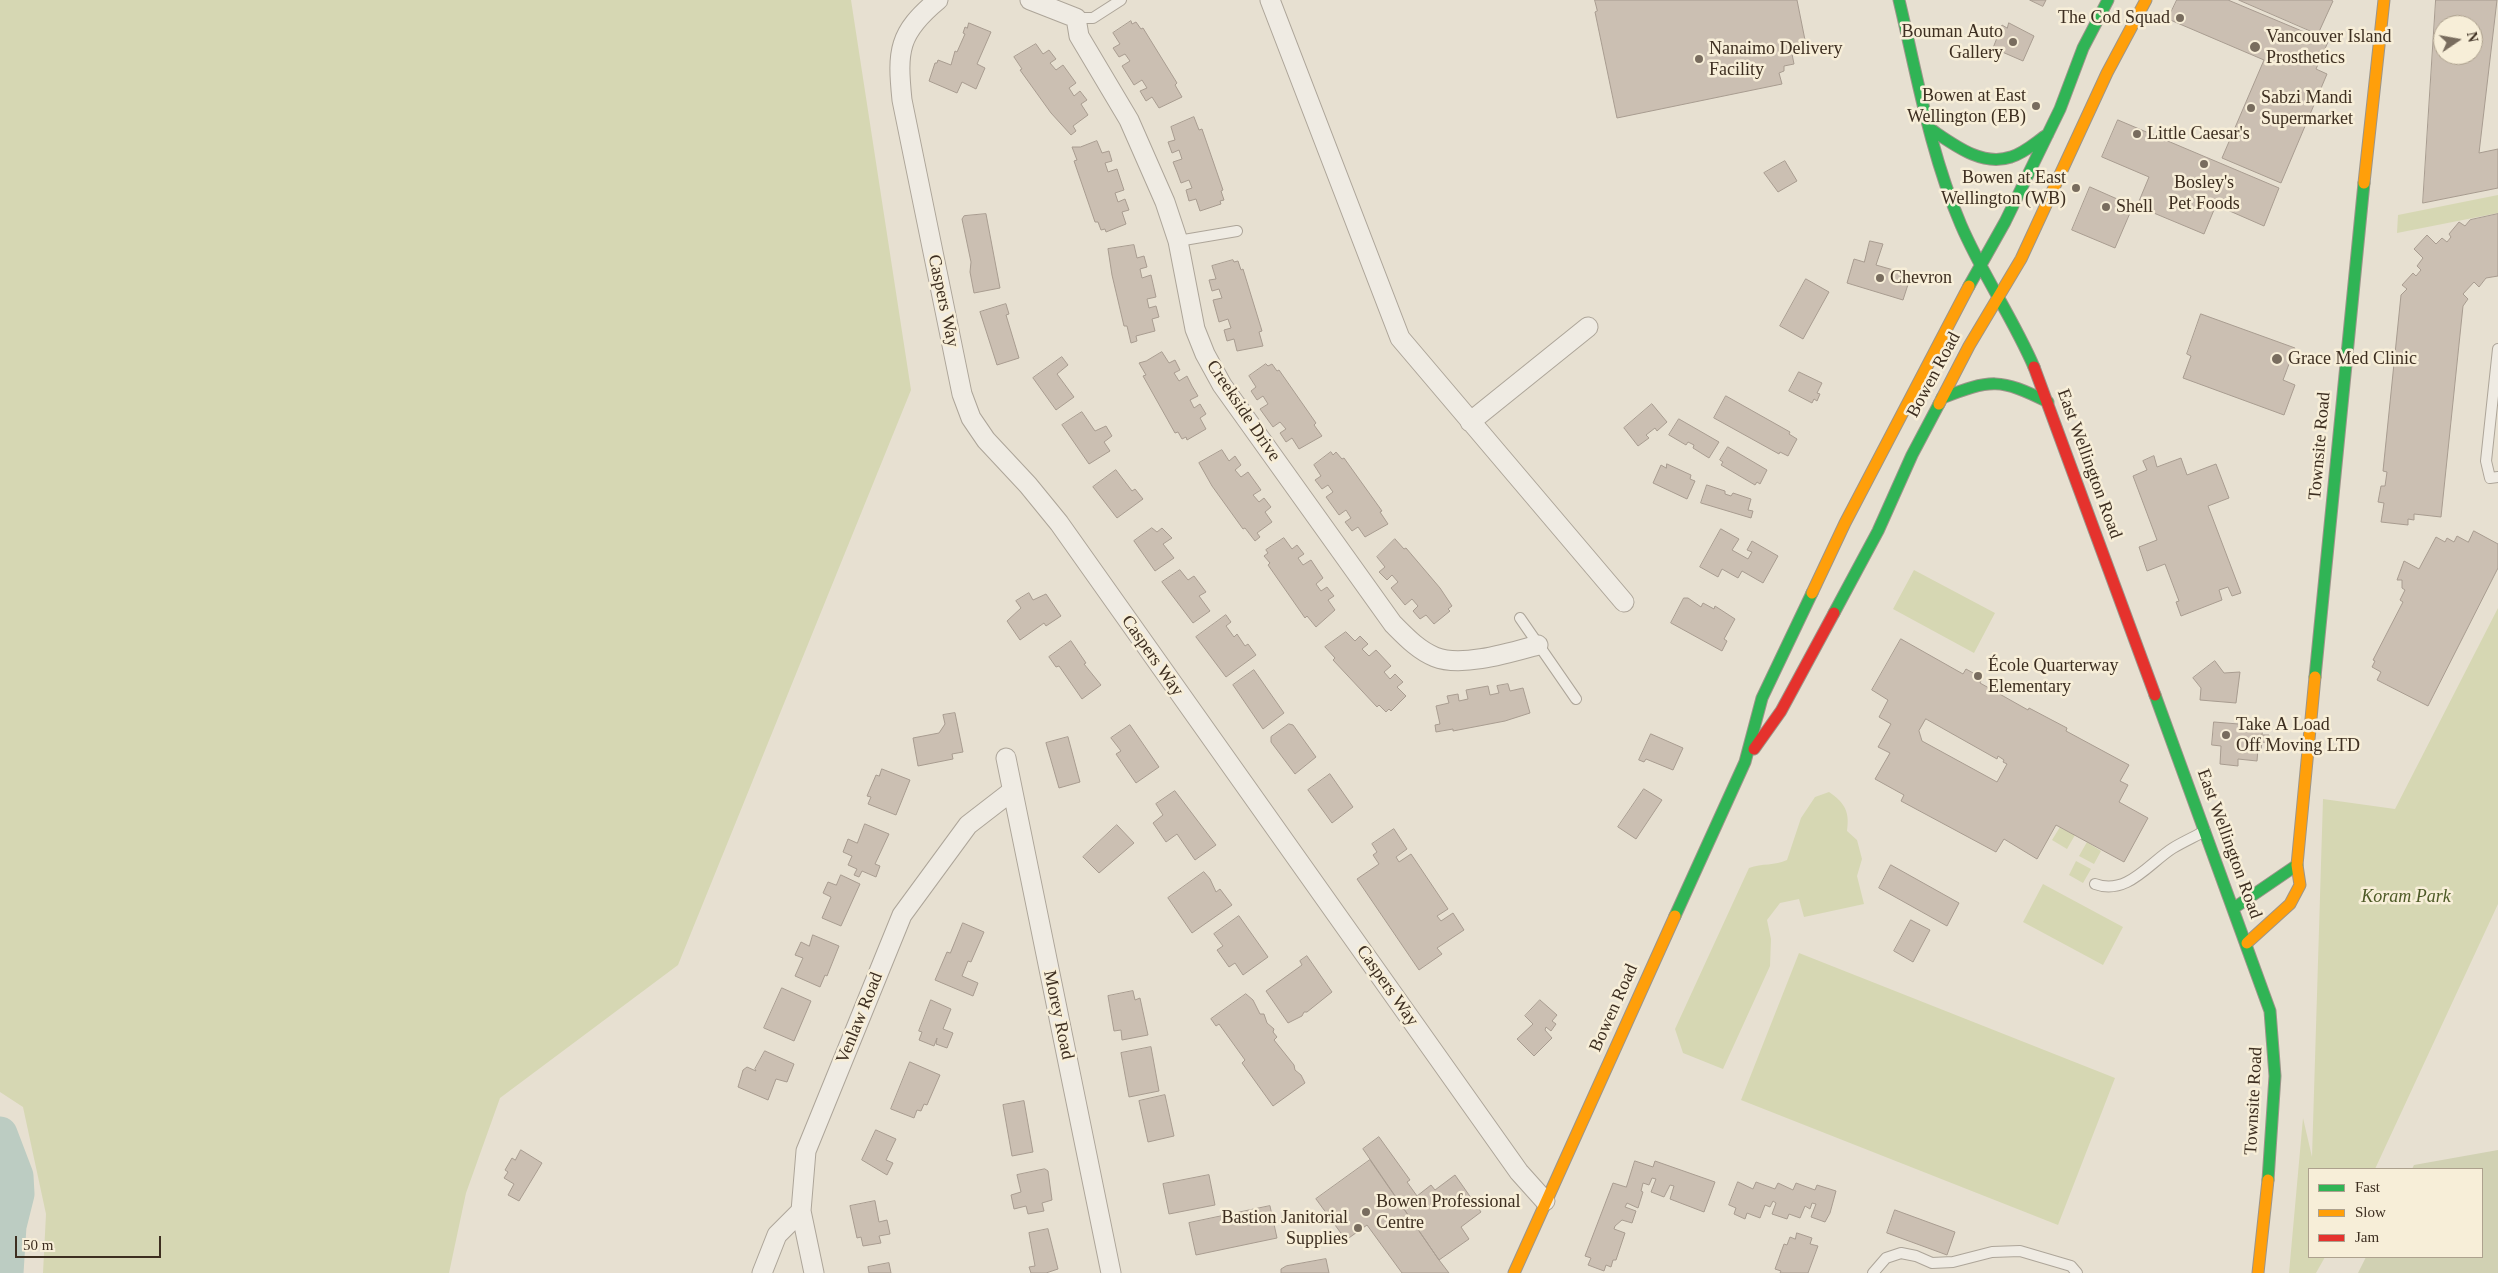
<!DOCTYPE html>
<html>
<head>
<meta charset="utf-8">
<style>
	body { margin:0 }
	#map { position:relative; width:2498px; height:1273px; overflow:hidden; background:#e7e0d1; font-family:"Times New Roman",serif }
	canvas { display:block }
	.legend { position:absolute; left:2308px; top:1168px; width:175px; height:90px; box-sizing:border-box; background:#f7eed8; border:1px solid #ada18e; margin:0; padding:6px 9px; list-style:none; font-size:15px; color:#3d2e20 }
	.legend li { display:flex; align-items:center; gap:10px; height:25px }
	.legend b { width:25px; border:1px solid #ada18e }
	.north { position:absolute; left:2433px; top:15px; width:50px; height:50px; box-sizing:border-box; background:#f7eed8; border:1px solid #ada18e; border-radius:50%; rotate:78deg; font-size:14px; font-weight:700; line-height:20px; text-align:center; color:#3d2e20 }
	.north::after { content:''; display:block; margin:auto; width:18px; height:22px; background:#786c5e; clip-path:polygon(50% 0,100% 100%,50% 72%,0 100%) }
	.scale { position:absolute; left:15px; top:1236px; width:146px; height:22px; box-sizing:border-box; border:2px solid #3d2e20; border-top:0; padding-left:6px; font-size:15px; line-height:18px; white-space:nowrap; color:#3d2e20; -webkit-text-stroke:4px #f7eed8; paint-order:stroke }
</style>
</head>
<body>
<div id="map">
<canvas width="2498" height="1273"></canvas>
<ul class="legend">
<li><b style="height:6px;background:#30b455"></b>Fast</li>
<li><b style="height:6px;background:#ff9f0a"></b>Slow</li>
<li><b style="height:6px;background:#e5322d"></b>Jam</li>
</ul>
<div class="north">N</div>
<div class="scale">50 m</div>
</div>
<script>
const ctx = document.querySelector('canvas').getContext('2d');
ctx.lineJoin = 'round';
function fillPath(path, color) { ctx.fillStyle = color; ctx.fill(path, 'evenodd'); }
function strokePath(path, color, width, dash) { ctx.strokeStyle = color; ctx.lineWidth = width; ctx.lineCap = dash ? 'butt' : 'round'; ctx.setLineDash(dash || []); ctx.stroke(path); }
function drawText(font, color, halo, rows, align = 'center') {
  ctx.font = font + ' "Times New Roman",serif'; ctx.lineWidth = 5; ctx.setLineDash([]); ctx.textBaseline = 'middle'; ctx.strokeStyle = halo; ctx.fillStyle = color; for (const [text, x, y, turn = 0] of rows) {
    ctx.save(); ctx.translate(x, y); ctx.rotate((+turn || 0) * Math.PI / 180); ctx.textAlign = isNaN(turn) ? turn : align; if (halo) ctx.strokeText(text, 0, 0); ctx.fillText(text, 0, 0); ctx.restore();
  }
}
const green = new Path2D(`
	M0,0H851L911,390L678,965L500,1098L466,1193L449,1273H43L46,1214L23,1107L0,1092Z
	M2498,195V213L2397,233L2398,215Z
	M1914,570L1995,613L1974,653L1893,609Z
	M2498,608V904L2375,1169H2309V1257H2325L2316,1273H2289L2303,1118L2312,1157L2323,799L2395,809Z
	M1829,792C1845,803 1850,812 1847,831L1857,840L1862,859L1857,876L1864,904L1804,917L1799,899L1780,903L1767,920L1771,939L1770,966L1723,1069L1683,1053L1675,1029L1749,868C1762,863 1775,866 1787,860L1801,818L1815,797Z
	M2060,827L2075,835L2067,849L2052,840Z
	M2087,842L2101,851L2094,864L2079,856Z
	M2076,861L2091,869L2083,883L2069,875Z
	M2043,884L2123,927L2103,965L2023,922Z
	M1799,953L2115,1078L2058,1225L1741,1100Z
	M0,1147L7,1177L0,1222Z`);
const cemetery = new Path2D(`
	M2498,1150V1273H2358L2366,1257H2482V1169H2412L2414,1165Z`);
const river = new Path2D(`
	M0,1134L16,1176L17,1194L9,1226L6,1273`);
const building = new Path2D(`
	M1595,0H1797L1807,50L1792,54L1794,64L1784,66V71L1779,73L1782,84L1617,118L1595,12L1597,11Z
	M2030,0H2046L2043,6Z
	M2177,0H2228L2328,42L2316,69L2327,74L2281,183L2222,158L2264,60L2168,19Z
	M2239,0H2331L2333,1L2318,34Z
	M2436,0H2497L2479,153L2498,149V188L2423,203ZM2443,25H2473V55H2443Z
	M1131,21L1132,24L1136,22L1141,29L1143,28L1177,83L1175,85L1182,97L1159,108L1152,97L1146,101L1140,91L1147,88L1142,80L1134,85L1122,66L1130,61L1125,54L1119,57L1113,48L1120,44L1113,33Z
	M969,23L991,32L977,64L985,68L976,89L962,82L957,93L929,81L935,63H937L938,60L951,65L955,51L957,52L965,34L963,33L965,27L967,28Z
	M2009,23L2034,36L2023,61L1993,48L2002,25L2007,28Z
	M1036,44L1043,54L1049,50L1056,59L1050,63L1056,70L1063,65L1076,83L1069,88L1074,96L1080,91L1087,100L1081,104L1088,115L1073,126L1076,131L1071,135L1051,113L1020,70L1022,69L1014,57Z
	M1194,117L1199,130L1202,129L1223,190L1221,191L1224,200L1220,201L1221,204L1200,211L1196,199L1189,201L1186,190L1192,188L1189,180L1181,183L1177,172L1173,162L1182,159L1179,150L1172,153L1168,142L1175,140L1171,127Z
	M2118,120L2279,188L2264,226L2216,205L2204,234L2137,206L2149,177L2102,157Z
	M1097,141L1102,153L1109,151L1112,161L1105,163L1108,172L1117,169L1124,190L1115,193L1118,202L1125,199L1129,210L1122,212L1126,224L1106,232L1105,229L1101,230L1098,222H1095L1074,161L1077,160L1072,147H1080Z
	M1785,161L1797,181L1778,192L1764,173Z
	M2090,187L2133,206L2115,248L2072,230Z
	M986,214L1000,288L974,293L970,272L971,262L962,219L964,216Z
	M2498,214V276L2486,278L2479,287L2474,282L2463,294L2468,299L2463,306L2441,517L2414,514V520L2408,519V525L2381,522L2384,503L2378,502L2381,486H2385L2387,472L2383,471L2401,295L2407,289L2402,285L2413,273L2416,276L2421,270L2417,266L2423,258L2414,249L2427,235L2436,244L2442,238L2447,242L2451,237L2449,234L2459,222L2465,226L2470,220Z
	M1870,241L1883,244L1876,265L1911,275L1903,300L1847,283L1854,259L1864,262Z
	M1134,245L1137,258L1144,256L1147,267L1140,269L1142,278L1151,275L1156,297L1147,299L1149,308L1156,306L1159,317L1152,319L1155,331L1136,336L1137,341L1131,343L1127,326H1124L1112,275L1108,249Z
	M1233,260L1234,262L1238,261L1241,270L1243,269L1262,331L1259,332L1263,346L1237,351L1234,339L1227,341L1224,330L1231,328L1228,319L1219,322L1213,300L1222,298L1219,289L1212,291L1209,280L1216,279L1212,266Z
	M1806,279L1829,292L1803,339L1780,326Z
	M1006,304L1009,314L1006,315L1019,358L997,365L980,312Z
	M2201,314L2295,348L2283,380L2295,385L2284,415L2183,378L2191,356L2187,354Z
	M1162,352L1169,363L1175,360L1180,370L1174,373L1179,381L1187,376L1192,386L1198,396L1190,400L1194,408L1200,404L1206,414L1200,418L1206,429L1187,440L1186,437L1182,439L1178,432L1175,433L1143,376L1146,375L1139,363L1146,361Z
	M1062,357L1068,365L1057,374L1074,397L1056,410L1033,378Z
	M1266,364L1268,366L1272,364L1277,371L1279,370L1316,423L1314,425L1322,436L1299,449L1292,438L1286,442L1280,433L1286,429L1280,422L1273,427L1260,409L1268,404L1263,396L1257,400L1251,391L1256,387L1249,376Z
	M1799,372L1822,383L1817,393L1820,394L1817,401L1814,399L1812,403L1789,391Z
	M1726,396L1790,432L1789,434L1797,439L1788,456L1780,452L1779,454L1714,418Z
	M1652,404L1667,422L1657,431L1655,428L1646,435L1649,438L1638,446L1624,428Z
	M1082,412L1095,431L1106,426L1112,436L1104,442L1110,451L1089,464L1062,425Z
	M1679,419L1719,442L1709,458L1693,448L1694,445L1688,442L1686,445L1669,435Z
	M1728,447L1767,470L1760,484L1757,482L1755,485L1721,465L1723,462L1720,460Z
	M1222,450L1229,461L1235,456L1241,465L1235,470L1241,477L1248,472L1261,490L1253,495L1259,502L1264,498L1271,507L1265,512L1272,522L1257,533L1260,537L1255,541L1245,528L1243,529L1212,486L1199,463Z
	M1331,452L1333,455L1336,452L1342,459L1344,458L1382,511L1380,512L1388,524L1365,537L1358,527L1352,531L1345,522L1351,518L1346,510L1339,515L1326,497L1333,492L1328,485L1322,489L1315,480L1321,476L1314,465Z
	M2154,456L2157,467L2181,458L2187,475L2216,464L2229,498L2208,506L2241,593L2232,596L2228,587L2219,590L2222,600L2181,616L2176,602L2179,601L2165,564L2147,571L2139,547L2157,540L2133,476L2147,470L2143,461Z
	M1667,464L1691,475L1690,479L1695,481L1687,499L1653,483L1661,465L1666,468Z
	M1116,470L1132,491L1135,489L1143,499L1117,518L1093,487Z
	M1707,485L1725,491V494L1731,496L1733,493L1751,499L1748,510L1753,511L1751,518L1701,503Z
	M1152,528L1157,532L1162,528L1172,538L1163,544L1174,558L1155,571L1134,541Z
	M1721,529L1739,539L1732,550L1748,559L1752,552L1747,550L1752,541L1778,556L1763,583L1742,571L1738,578L1722,569L1718,577L1700,567Z
	M2474,531L2498,544V568L2428,706L2377,680L2381,672L2372,667L2375,661L2373,660L2403,602L2400,600L2405,590L2402,588V580H2397L2404,561L2419,569L2436,537L2445,542L2447,538L2454,542L2457,536L2468,542Z
	M1284,538L1292,549L1297,545L1304,554L1298,558L1303,565L1311,560L1323,578L1316,584L1321,591L1327,587L1334,596L1328,600L1335,610L1316,627L1307,616L1305,618L1268,565L1270,563L1264,556L1268,553L1266,550Z
	M1395,539L1404,549L1406,548L1440,588L1452,606L1448,609L1450,611L1434,624L1426,615L1420,619L1413,611L1418,606L1412,599L1405,605L1391,588L1398,582L1392,575L1387,580L1379,572L1385,567L1377,557Z
	M1180,570L1188,580L1194,576L1206,592L1199,596L1210,611L1193,623L1162,582Z
	M1029,593L1033,600L1046,594L1061,616L1046,626L1044,623L1020,640L1007,621L1021,608L1016,601Z
	M1684,598H1688L1701,607L1703,603L1714,609L1715,606L1735,619L1724,639L1727,641L1722,651L1671,623Z
	M1226,615L1231,622L1226,626L1234,637L1237,634L1245,646L1248,644L1256,655L1226,677L1196,637Z
	M1346,632L1355,641L1360,636L1368,644L1362,649L1369,656L1376,650L1391,666L1384,672L1390,679L1395,674L1403,682L1397,687L1406,696L1391,711L1389,709L1386,712L1379,705L1377,707L1333,660L1335,658L1325,647Z
	M1901,639L1963,674L1966,669L1982,678L1980,683L2028,710L2029,708L2067,728L2066,731L2129,765L2120,781L2128,785L2119,802L2148,818L2124,862L2056,825L2037,859L2004,839L1996,852L1901,801L1904,795L1875,779L1890,753L1878,747L1891,724L1879,717L1888,700L1872,690ZM1926,719L1997,759L1998,756L2004,760L2003,762L2007,764L1997,782L1922,741L1919,731Z
	M1071,641L1086,663L1084,664L1101,685L1082,699L1059,666L1056,667L1049,657Z
	M2215,661L2224,673L2240,672L2236,703L2200,700L2201,688L2193,678Z
	M1254,670L1284,713L1263,729L1233,685Z
	M1508,684L1510,691L1523,688L1530,713L1505,721L1453,731V729L1436,732L1435,725L1440,724L1436,706L1449,703L1447,696L1458,694L1459,701L1468,699L1466,690L1488,686L1490,695L1499,693L1497,686Z
	M955,713L963,752L952,754L953,759L918,766L913,738L939,733L945,724L943,715Z
	M2214,722L2263,726L2262,735H2269V743L2262,742L2261,750L2258,749L2257,761L2238,759V766L2220,764L2221,746L2212,745Z
	M1289,724L1293,725L1316,757L1295,774L1271,742V737Z
	M1130,725L1159,767L1136,783L1116,754L1121,751L1111,738Z
	M1651,734L1683,748L1673,770L1646,759L1644,762L1639,760Z
	M1068,737L1080,782L1059,788L1046,743Z
	M882,769L910,780L896,815L868,804L871,797L867,796L876,775L879,776Z
	M1330,774L1353,807L1332,823L1308,790Z
	M1644,789L1662,800L1636,839L1618,827Z
	M1175,791L1216,845L1195,860L1177,834L1166,842L1153,823L1163,815L1156,804Z
	M865,824L889,834L875,864L880,866L876,877L862,871L859,877L854,875L857,869L848,865L852,856L843,852L848,839L857,843Z
	M1117,825L1134,843L1099,873L1083,857Z
	M1394,829L1407,849L1396,857L1399,862L1411,854L1448,909L1437,916L1441,921L1453,913L1464,930L1437,948L1442,954L1419,970L1357,879L1379,864L1373,855L1377,852L1372,844Z
	M1891,865L1959,903L1947,926L1879,888Z
	M1204,872L1210,879L1216,892L1220,889L1232,905L1192,933L1168,898Z
	M841,875L860,884L841,926L822,918L831,897L823,893L828,882L836,885Z
	M1239,916L1268,957L1243,975L1235,963L1229,967L1217,950L1223,946L1214,934Z
	M1911,920L1930,930L1913,962L1894,951Z
	M963,923L984,932L971,962L968,961L962,976L978,983L973,996L935,980L947,952L950,953Z
	M813,935L839,946L827,976L825,975L820,987L795,976L803,958L795,955L801,942L809,946Z
	M1307,956L1332,992L1307,1012H1304L1302,1016L1288,1023L1266,991L1302,965L1300,961Z
	M782,988L811,1001L794,1041L764,1028Z
	M1133,991L1135,1000L1140,998L1148,1035L1122,1040L1121,1030L1114,1031L1108,996Z
	M1246,994L1253,1000L1260,1014H1264L1267,1023L1274,1029L1273,1032L1277,1037L1274,1040L1294,1065L1295,1070L1301,1075L1305,1083L1273,1106L1242,1063L1245,1060L1219,1024L1216,1026L1211,1019Z
	M931,1000L951,1009L943,1029L953,1033L947,1048L936,1044L937,1038L934,1046L919,1040L922,1032L919,1031Z
	M1540,1000L1557,1015L1552,1021L1556,1024L1551,1031L1546,1027L1545,1030L1552,1038L1534,1056L1517,1039L1533,1024L1525,1016Z
	M1151,1047L1159,1091L1129,1097L1121,1053Z
	M765,1051L794,1064L787,1082L776,1079L768,1100L738,1087L743,1070L747,1067L756,1071L755,1069Z
	M910,1062L940,1075L927,1105L924,1104L921,1111L917,1110L914,1118L891,1109Z
	M1165,1095L1174,1136L1148,1142L1139,1101Z
	M1024,1101L1033,1152L1012,1156L1003,1105Z
	M876,1130L896,1139L886,1160L893,1163L887,1175L862,1160Z
	M1379,1137L1410,1180L1407,1182L1417,1196L1431,1185L1435,1190L1455,1175L1481,1212L1461,1227L1469,1239L1439,1260L1363,1149Z
	M521,1150L542,1163L519,1201L508,1195L514,1184L504,1178L508,1172L505,1170L512,1158L515,1160Z
	M1370,1160L1439,1260L1449,1273H1402L1367,1225L1346,1240L1316,1199Z
	M1635,1161L1653,1167L1655,1161L1715,1182L1704,1212L1670,1199L1674,1186L1670,1185L1664,1197L1651,1192L1656,1179L1652,1178L1649,1185L1643,1183L1641,1191L1643,1192L1638,1208L1627,1203L1625,1207L1636,1211L1632,1223L1622,1220L1615,1226L1614,1229L1625,1233L1616,1260H1613L1611,1267L1606,1265L1604,1271L1588,1265L1591,1258L1585,1256L1613,1183L1626,1187Z
	M1045,1169L1048,1171L1052,1200L1042,1203L1044,1211L1028,1214L1026,1206L1014,1209L1011,1195L1021,1192L1017,1175Z
	M1209,1175L1215,1205L1169,1214L1163,1184Z
	M1738,1182L1753,1189L1756,1182L1775,1189L1778,1183L1793,1190L1796,1183L1815,1190L1817,1185L1836,1191L1830,1213L1825,1222L1811,1217L1816,1204L1812,1203L1810,1209L1805,1206L1800,1218L1789,1214L1787,1219L1772,1214L1776,1203L1773,1201L1770,1207L1765,1205L1760,1218L1747,1213L1745,1219L1734,1214L1736,1208L1729,1205Z
	M875,1201L879,1222L887,1220L890,1234L879,1236L881,1243L863,1246L861,1237L857,1238L850,1206Z
	M1270,1206L1277,1238L1196,1255L1189,1223Z
	M1895,1210L1955,1232L1947,1255L1887,1233Z
	M1048,1229L1058,1269L1046,1273H1031L1029,1267L1035,1266L1029,1233Z
	M1797,1233L1812,1238L1810,1244L1818,1246L1808,1273H1780L1781,1271L1775,1269L1784,1244L1787,1245L1790,1237L1795,1239Z
	M1326,1259L1329,1273H1281V1269L1286,1266Z
	M889,1263L891,1273H869L868,1267Z`);
const lane = new Path2D(`
	M1076,18H1093L1121,0
	M1178,241L1237,231
	M2498,349L2486,461L2490,478L2498,477
	M1520,618L1576,699
	M2095,884C2127,896 2149,863 2173,848C2183,842 2194,837 2205,831
	M1873,1273L1886,1258L1901,1253L1916,1256L1932,1263L1953,1262L1992,1252L2020,1251L2071,1266L2077,1273`);
const street = new Path2D(`
	M938,0C898,33 897,51 902,100L962,394L971,418L986,440L1028,485L1059,523L1519,1172L1545,1201
	M1030,0L1076,18L1079,36L1129,120L1165,202L1178,241L1195,329L1205,354L1222,385L1393,624C1406,637 1418,650 1435,657C1462,668 1512,652 1538,645
	M1270,0L1400,338L1624,602
	M1470,422L1588,327
	M1006,758L1111,1273
	M801,1211L814,1273
	M762,1273L777,1235L801,1211L806,1151L902,915L968,825L1012,791`);
const fast = new Path2D(`
	M1899,0C1917,75 1930,153 1961,225C1982,274 2013,318 2034,367
	M1929,128C1953,144 1981,167 2011,157C2025,153 2036,142 2048,134
	M1969,286L2005,222L2060,109L2083,48L2108,0
	M1942,398C1991,379 2000,378 2048,402
	M1834,613L1878,531L1912,455L1939,404
	M2315,677L2364,183
	M2155,695L2270,1011L2275,1076L2268,1180
	M2234,908L2297,865
	M1675,916L1745,762L1762,698L1812,593`);
const slow = new Path2D(`
	M2364,183L2384,0
	M1939,404L1969,346L2021,259L2107,73L2146,0
	M1812,593L1845,523L1969,286
	M2247,943L2290,904L2300,885L2297,865L2315,677
	M1514,1273L1675,916
	M2258,1273L2268,1180`);
const jam = new Path2D(`
	M2034,367L2155,695
	M1754,749L1781,711L1834,613`);
const markers = [
	[2180,18,5,"#786c5e"],
	[2013,42,5,"#786c5e"],
	[2255,47,6,"#786c5e"],
	[1699,59,5,"#786c5e"],
	[2036,106,5,"#786c5e"],
	[2251,108,5,"#786c5e"],
	[2137,134,5,"#786c5e"],
	[2204,164,5,"#786c5e"],
	[2076,188,5,"#786c5e"],
	[2106,207,5,"#786c5e"],
	[1880,278,5,"#786c5e"],
	[2277,359,6,"#786c5e"],
	[1978,676,5,"#786c5e"],
	[2226,735,5,"#786c5e"],
	[1366,1212,5,"#786c5e"],
	[1358,1228,5,"#786c5e"]
];
const poiNames = [
	["The Cod Squad",2170,18,"right"],
	["Bouman Auto",2003,32,"right"],
	["Gallery",2003,53,"right"],
	["Vancouver Island",2266,37],
	["Prosthetics",2266,58],
	["Nanaimo Delivery",1709,49],
	["Facility",1709,70],
	["Bowen at East",2026,96,"right"],
	["Wellington (EB)",2026,117,"right"],
	["Sabzi Mandi",2261,98],
	["Supermarket",2261,119],
	["Little Caesar's",2147,134],
	["Bowen at East",2066,178,"right"],
	["Wellington (WB)",2066,199,"right"],
	["Bosley's",2204,183,"center"],
	["Pet Foods",2204,204,"center"],
	["Shell",2116,207],
	["Chevron",1890,278],
	["Grace Med Clinic",2288,359],
	["École Quarterway",1988,666],
	["Elementary",1988,687],
	["Take A Load",2236,725],
	["Off Moving LTD",2236,746],
	["Bowen Professional",1376,1202],
	["Centre",1376,1223],
	["Bastion Janitorial",1348,1218,"right"],
	["Supplies",1348,1239,"right"]
];
const streetNames = [
	["Caspers Way",943,301,78],
	["Bowen Road",1934,375,-62],
	["Creekside Drive",1243,411,56],
	["Townsite Road",2320,446,-85],
	["East Wellington Road",2089,464,70],
	["Caspers Way",1152,656,55],
	["East Wellington Road",2229,844,70],
	["Caspers Way",1387,986,55],
	["Bowen Road",1614,1008,-66],
	["Morey Road",1058,1015,78],
	["Venlaw Road",860,1018,-68],
	["Townsite Road",2254,1101,-87]
];
const parkNames = [
	["Koram Park",2406,897]
];
fillPath(green, '#d6d7b3');
fillPath(cemetery, '#d1d1b3');
strokePath(river, '#bcccc2', 35);
fillPath(building, '#cbbfb2');
strokePath(building, '#a89c90', 1);
strokePath(lane, '#ada599', 12);
strokePath(street, '#ada599', 21);
strokePath(fast, '#9c958a', 13);
strokePath(slow, '#9c958a', 13);
strokePath(jam, '#9c958a', 13);
strokePath(lane, '#efebe3', 10);
strokePath(street, '#efebe3', 19);
strokePath(fast, '#30b455', 11);
strokePath(slow, '#ff9f0a', 11);
strokePath(jam, '#e5322d', 11);
for (const [x, y, r, color] of markers) { const dot = new Path2D(); dot.arc(x, y, r, 0, 2 * Math.PI); ctx.fillStyle = color; ctx.fill(dot); strokePath(dot, '#f7eed8', 2); }
drawText('18px', '#3d2e20', '#f7eed8', poiNames, 'left');
drawText('18px', '#3d2e20', '#f7eed8', streetNames);
drawText('italic 18px', '#4d5a26', '#f7eed8', parkNames);
</script>
</body>
</html>
